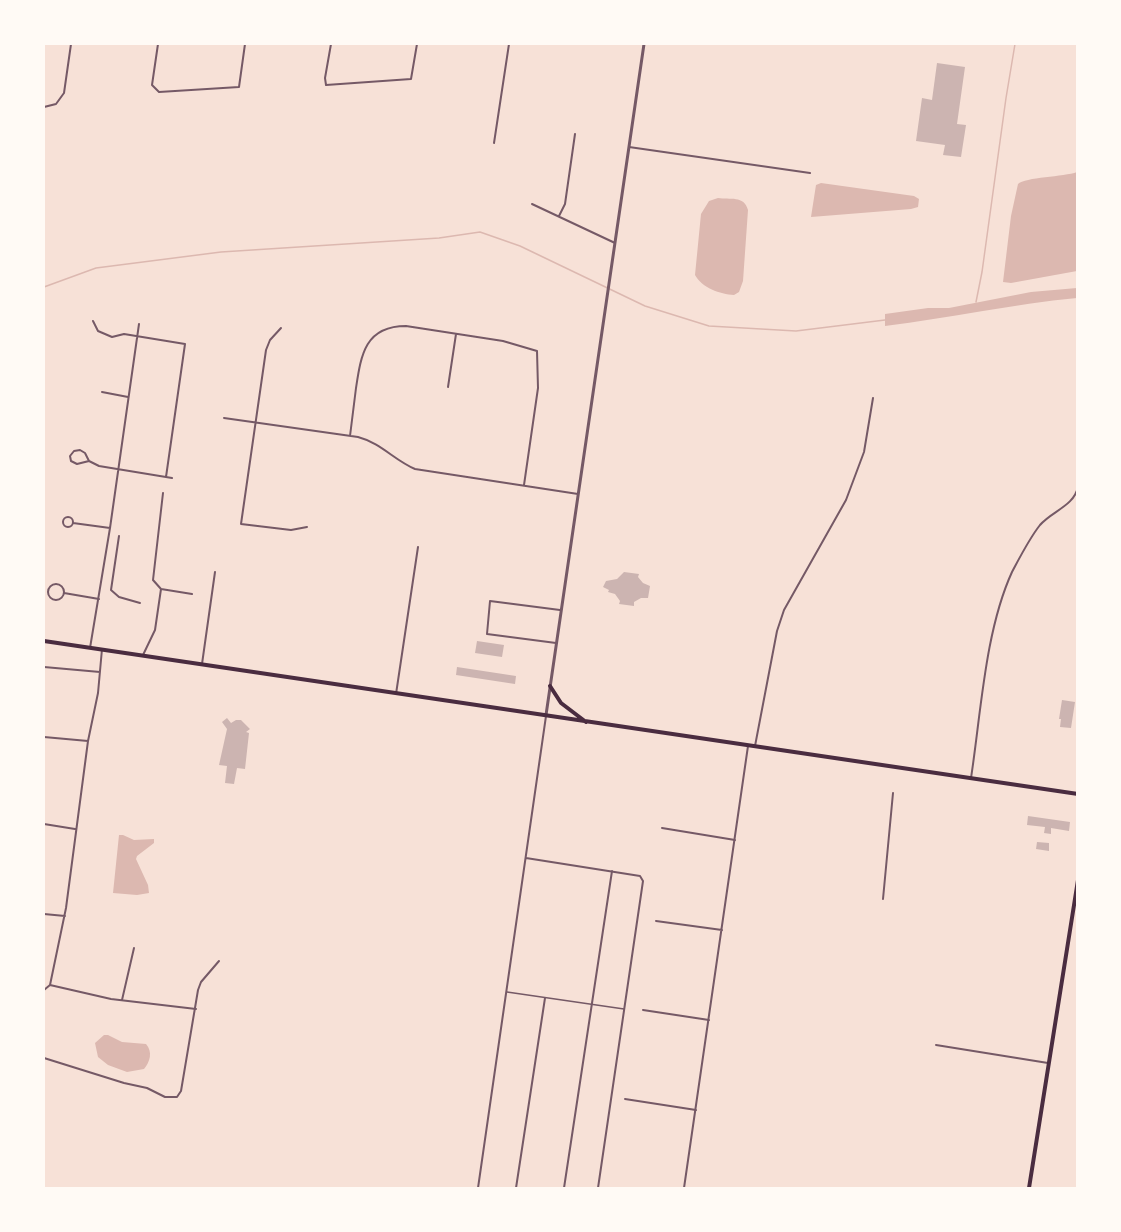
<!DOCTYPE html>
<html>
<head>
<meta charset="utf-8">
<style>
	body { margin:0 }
	#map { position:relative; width:1121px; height:1232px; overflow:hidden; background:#f7e1d7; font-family:Overpass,sans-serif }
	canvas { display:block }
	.frame { position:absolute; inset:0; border:45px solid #fffaf5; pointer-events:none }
</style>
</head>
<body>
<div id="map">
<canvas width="1121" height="1232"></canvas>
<div class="frame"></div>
</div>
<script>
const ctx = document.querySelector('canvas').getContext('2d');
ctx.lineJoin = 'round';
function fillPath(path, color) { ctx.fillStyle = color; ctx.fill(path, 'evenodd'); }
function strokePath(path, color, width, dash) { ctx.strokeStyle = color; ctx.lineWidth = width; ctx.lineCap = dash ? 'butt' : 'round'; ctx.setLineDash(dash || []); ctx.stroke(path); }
const water = new Path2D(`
	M1077,172V271L1011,283L1003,282L1011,216L1018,184C1025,177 1064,177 1077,172Z
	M821,183L914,196L919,199L918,207L911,209L811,217L816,185Z
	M718,198C730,200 744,195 748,210L743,281L739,292L734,295C720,294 702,288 695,275L701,214L709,201Z
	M1077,288V298C1013,304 950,318 885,326V314L928,308H949L1031,292Z
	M119,835H123L134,840L154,839V843L137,856L136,859L148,885L149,893L137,895L113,893Z
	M104,1035H108L122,1042L146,1044C153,1052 150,1062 144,1069L127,1072L108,1065L98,1057L95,1043Z`);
const stream = new Path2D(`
	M44,287L96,268L221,252L439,238L480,232L520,246L645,306L709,326L796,331L885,320
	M976,302L982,272L1006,98L1015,44`);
const building = new Path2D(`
	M937,63L965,67L957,124L966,125L961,157L943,155L945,145L916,141L922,98L932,100Z
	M624,572L639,574L638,577L643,583L650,586L648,598H641L634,602V606L619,604L620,601L615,594L608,592L609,590L603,587L606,581L617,579Z
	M477,641L504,645L502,657L475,653Z
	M457,667L516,676L515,684L456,675Z
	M1062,700L1075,702L1071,728L1060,727L1061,719H1059Z
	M227,718L231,723L236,720H241L250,729L246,732L249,733L245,769L237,768L234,784L225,783L227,766L219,765L227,729L222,722Z
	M1028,816L1070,822L1069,831L1051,828V834L1044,833L1045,827L1027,825Z
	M1037,842L1049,843V851L1036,849Z`);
const service = new Path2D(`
	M507,992L624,1009`);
const minor = new Path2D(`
	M158,44L152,85L159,92L239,87L245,44
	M331,44L325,78L326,85L411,79L417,44
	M44,107L56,104L64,93L71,44
	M494,143L509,44
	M629,147L810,173
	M532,204L615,243
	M559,216L565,204L575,134
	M93,321L98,331L112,337L124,334L185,344L166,477
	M281,328L270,340L266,350L241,524L291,530L307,527
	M448,387L456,334
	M102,392L128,397
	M224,418L358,437C381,443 394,460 415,469L578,494
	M350,436C352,420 354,404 356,388C361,355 365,326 406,326L503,341L537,351L538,388L524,485
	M89,461L77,464L71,461L70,456L74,451L80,450L85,453L89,461L99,466L172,478
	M63 522a5 5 0 1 1 10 0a5 5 0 1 1-10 0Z
	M73,523L110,528
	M119,536L111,590L119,597L140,603
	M48 592a8 8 0 1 1 16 0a8 8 0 1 1-16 0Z
	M161,589L192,594
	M64,593L99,599
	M556,643L487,634L490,601L560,610
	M90,648L110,528L139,324
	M143,655L155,630L161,589L153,580L163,493
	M202,664L215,572
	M44,667L100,672
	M396,694L418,547
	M44,737L88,741
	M755,746L777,631L784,610L846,500L864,452L873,398
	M971,778C981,713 985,631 1012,572C1020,557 1029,539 1040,525C1052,511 1074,506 1078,487
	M44,824L75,829
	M662,828L735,840
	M526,858L640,876L643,881L598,1188
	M883,899L893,793
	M44,914L65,916
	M656,921L722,930
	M50,985L66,908L88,741L98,693L102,649
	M44,990L50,985L111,999L196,1009
	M122,1000L134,948
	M643,1010L709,1020
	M936,1045L1048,1063
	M44,1058L124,1083L147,1088L165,1097H177L181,1091L198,990L201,982L219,961
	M625,1099L696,1110
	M478,1188L546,716
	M516,1188L545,998
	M564,1188L612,871
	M611,1188H614
	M684,1188L748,746`);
const tertiary = new Path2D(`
	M546,715L644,44`);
const secondary = new Path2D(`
	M44,641L1078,794
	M550,686L561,703L586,722`);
const primary = new Path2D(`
	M1029,1188L1078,880`);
fillPath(water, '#dcb8b0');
strokePath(stream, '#dcb8b0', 1.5);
fillPath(building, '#ccb4b1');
strokePath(service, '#755966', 1.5);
strokePath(minor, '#755966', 2);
strokePath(tertiary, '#755966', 3);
strokePath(secondary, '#4a2c40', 4);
strokePath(primary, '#4a2c40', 4);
</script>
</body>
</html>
